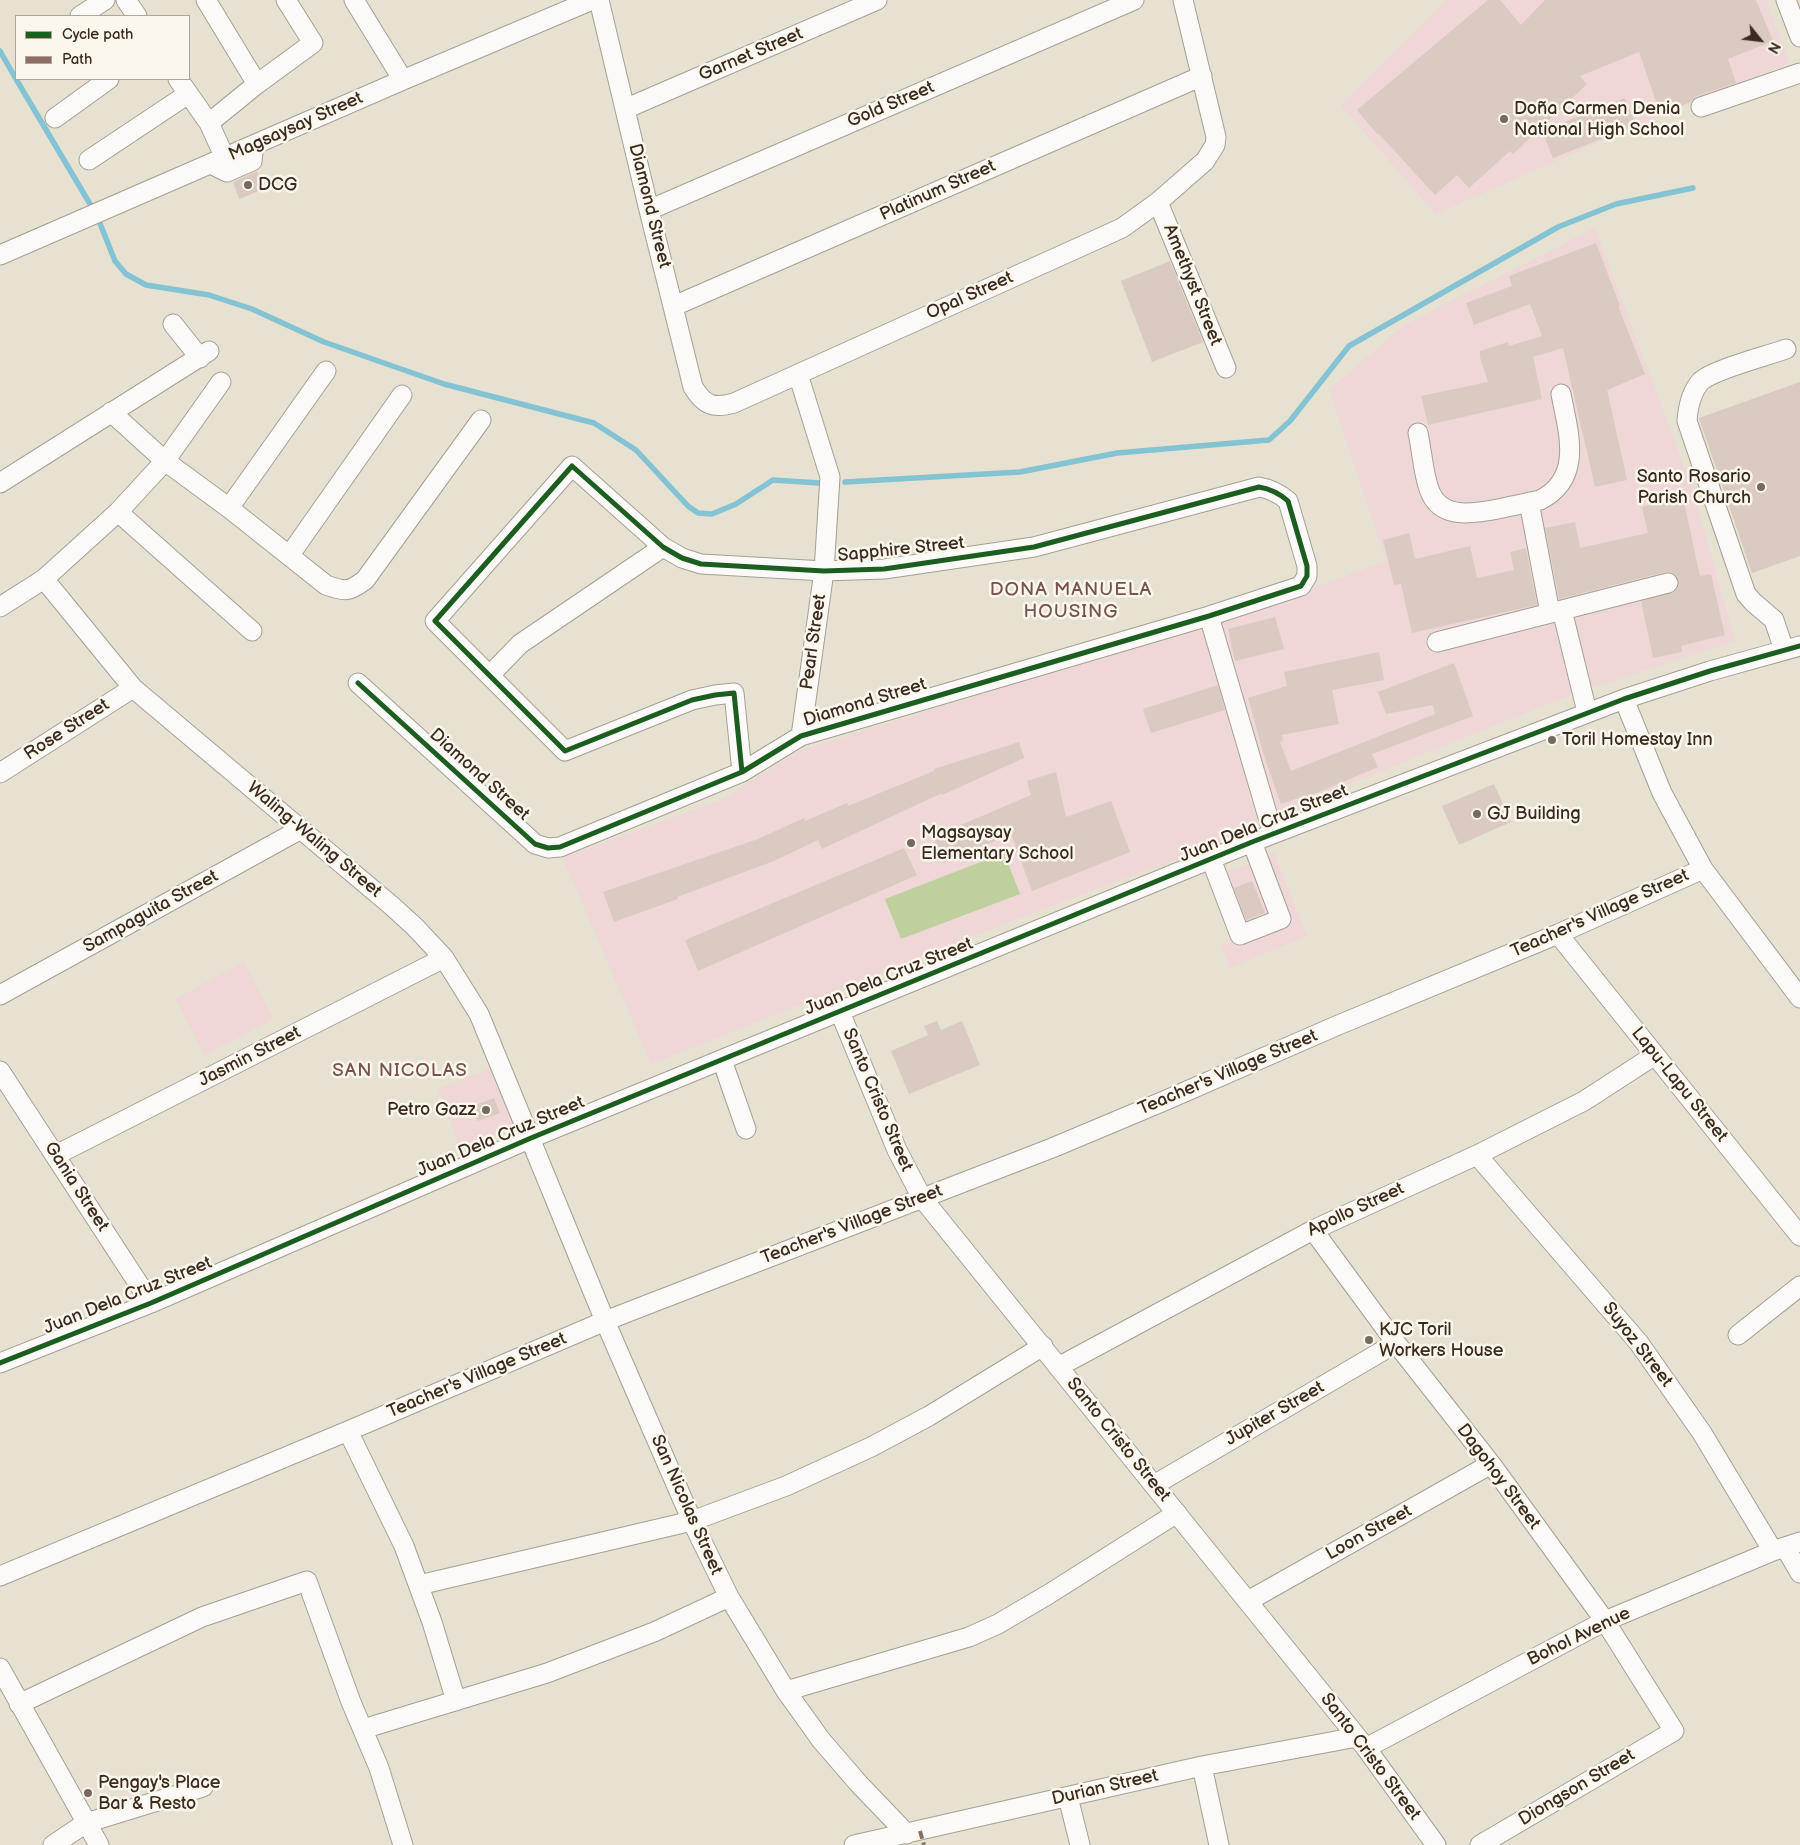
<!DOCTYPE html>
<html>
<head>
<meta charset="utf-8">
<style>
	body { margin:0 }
	#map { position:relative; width:1800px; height:1845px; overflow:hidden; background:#e6e1d1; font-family:"Balsamiq Sans",sans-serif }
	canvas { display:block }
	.legend { position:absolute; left:15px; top:15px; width:175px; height:65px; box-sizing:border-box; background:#fbf7ec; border:1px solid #aea59a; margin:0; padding:6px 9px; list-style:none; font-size:15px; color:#3b2a1e }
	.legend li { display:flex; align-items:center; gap:10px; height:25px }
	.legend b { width:25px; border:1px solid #aea59a }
	.north { position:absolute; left:1735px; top:15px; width:50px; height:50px; -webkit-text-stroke:4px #fbf7ec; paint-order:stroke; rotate:119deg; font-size:14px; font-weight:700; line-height:20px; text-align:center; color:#3b2a1e }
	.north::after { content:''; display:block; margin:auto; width:18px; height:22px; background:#3b2a1e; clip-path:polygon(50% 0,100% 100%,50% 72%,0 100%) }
</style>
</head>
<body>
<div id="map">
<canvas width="1800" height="1845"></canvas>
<ul class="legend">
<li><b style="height:6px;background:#1b5e20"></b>Cycle path</li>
<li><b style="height:6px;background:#8d6e63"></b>Path</li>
</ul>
<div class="north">N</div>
</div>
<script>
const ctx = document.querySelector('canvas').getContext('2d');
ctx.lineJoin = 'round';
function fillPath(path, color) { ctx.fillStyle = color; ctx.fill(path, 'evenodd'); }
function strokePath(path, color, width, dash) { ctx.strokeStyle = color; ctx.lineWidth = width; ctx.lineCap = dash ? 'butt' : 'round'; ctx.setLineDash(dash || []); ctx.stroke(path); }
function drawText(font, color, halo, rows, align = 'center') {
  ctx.font = font + ' "Balsamiq Sans",sans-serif'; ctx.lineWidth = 5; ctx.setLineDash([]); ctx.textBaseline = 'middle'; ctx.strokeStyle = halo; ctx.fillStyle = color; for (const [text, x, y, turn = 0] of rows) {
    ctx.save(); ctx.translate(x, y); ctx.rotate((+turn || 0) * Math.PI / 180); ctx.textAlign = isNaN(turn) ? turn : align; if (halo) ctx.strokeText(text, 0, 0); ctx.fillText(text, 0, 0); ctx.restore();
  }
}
const built = new Path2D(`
	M1446,0H1766L1789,63L1624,131L1436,214L1341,106Z
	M1595,228L1692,487L1735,641L1570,695L1273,815L1214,625L1386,561L1329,390L1404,325Z
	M1203,625L1259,829L1035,912L651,1064L563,858L721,800L799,751Z
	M1274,853L1307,936L1230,968L1221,945L1233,940L1209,880Z
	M244,962L274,1019L205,1055L175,999Z
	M492,1068L514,1127L460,1148L438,1089Z`);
const green = new Path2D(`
	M1004,853L1020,894L901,939L885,899Z`);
const stream = new Path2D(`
	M0,51L16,79
	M16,79L90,204
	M99,221L115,261L126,274L146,285L209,295L252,309L324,342L444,384L594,423L636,450L688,506L698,513L712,514L736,504L773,480L819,483
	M845,482L1020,472L1117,453L1269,440L1290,421L1349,346L1558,227L1616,204L1693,188`);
const building = new Path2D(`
	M1488,0H1500L1521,25L1545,0H1756L1773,41L1728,59L1736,83L1697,96L1691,102L1660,113L1639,52L1580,76L1587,84L1513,154L1510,151L1469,188L1457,175L1435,195L1378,133L1377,134L1357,110Z
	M1625,98L1636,125L1553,158L1542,131Z
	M257,171L264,189L239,199L233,182Z
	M1596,243L1620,306H1618L1645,374L1607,390L1627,480L1595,487L1563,348L1533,357L1542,399L1428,425L1421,396L1488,382L1480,357V351L1508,342L1509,346L1542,336L1530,304L1474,325L1466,303L1512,286L1509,276Z
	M1170,261L1203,342L1152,362L1121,281Z
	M1800,382V556L1752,573L1699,418Z
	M1683,498L1700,576L1711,574L1725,635L1681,646L1682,652L1653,658L1641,601L1675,591L1679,586L1676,576L1671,572H1665L1559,599L1545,528L1575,522L1580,548L1648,533L1642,507Z
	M1409,533L1415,559L1470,546L1477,578L1514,570L1510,552L1526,548L1537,605L1412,633L1401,584L1394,585L1383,540Z
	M1275,617L1284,649L1235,661L1228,629Z
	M1379,652L1384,680L1332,690L1339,724L1282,735L1283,741L1280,742L1291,771L1435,714L1433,705L1386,714L1378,692L1454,663L1473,716L1372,754L1378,767L1307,797L1306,795L1281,804L1266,762L1248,698L1287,686L1284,672Z
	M1218,685L1225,710L1151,733L1143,709Z
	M1019,742L1024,758L942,795V793L822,849L818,840L774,861L677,897L678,899L614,922L603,892L758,839L804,818L805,821L847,803L848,806L934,771V769Z
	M1056,772L1066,817L1111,801L1130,852L1032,891L1011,834L943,863L933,837L1031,795L1027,781Z
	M1494,784L1511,822L1459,845L1442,806Z
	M904,848L917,875L698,971L685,940Z
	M1252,881L1265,913L1246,920L1234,888Z
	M937,1021L941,1030L962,1021L980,1065L909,1094L891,1051L928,1035L924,1026Z
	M494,1098L500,1113L478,1121L472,1106Z`);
const minor = new Path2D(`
	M126,0L137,16
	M206,0L257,84
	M354,0L403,80
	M599,0L649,210L693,387C704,405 713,409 734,403L1122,228L1158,202L1205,161L1215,145L1216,137L1183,0
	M1786,0L1800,37
	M80,16L105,0
	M178,79L209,123L225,158
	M1701,107L1800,73
	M625,109L877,0
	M55,118L109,79
	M209,123L257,84L313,43L286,0
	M89,160L188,94
	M211,164L227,172L252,161L254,145
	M1158,202L1226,368
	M649,210L1134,0
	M0,255L403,80L592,0
	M674,306L1202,76
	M173,324L200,358
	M798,374L830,477L824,571L801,736
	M111,412L165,461L229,508L326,585C345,592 349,592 365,580L481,420
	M1418,433C1422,451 1423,472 1429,489C1440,522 1477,513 1503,508C1515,505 1528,503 1540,500C1584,478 1568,431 1561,394
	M0,483L209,351
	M1529,502L1550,613
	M229,508L326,371
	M118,512L252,631
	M289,556L402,395
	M44,579L133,688L392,906L415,927L444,958L479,1014L605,1321L692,1521L729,1597L786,1691L821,1740L859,1784L907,1834
	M0,607L44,579L118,512L165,461L221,382
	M1562,610L1587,712
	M1209,616L1273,834
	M1437,642L1668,583
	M1784,650L1774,620L1753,602L1746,594L1687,421C1688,407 1691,392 1701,381C1715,369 1767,356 1786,349
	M490,675L520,644L663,547
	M358,683L535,844L548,848L560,847L742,772L801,736L1209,616L1301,586L1307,576V566L1288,501C1279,493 1271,489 1259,487L1034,547L884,569L824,571L701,564L682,558L663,547L572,466L435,621L565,751L692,700L715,695L734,693L742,772
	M1624,699L1662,793L1703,869L1800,998
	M0,773L133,688
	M1211,859L1240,935L1281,919L1252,842
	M1558,934L1800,1236
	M0,995L301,829
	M840,1012L897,1150L922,1198L1366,1748L1436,1845
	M722,1060L746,1129
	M0,1071L151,1303
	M56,1155L444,958
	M1477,1155L1639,1343L1702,1433L1773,1551
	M1313,1230L1396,1343L1491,1464L1605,1621L1674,1731L1480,1845
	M1738,1335L1800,1286
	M0,1363L151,1303L531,1138L1252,842L1624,699L1710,671L1800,646
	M1058,1367L1313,1230L1477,1155L1584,1101L1655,1055
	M348,1431L404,1546L432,1622L456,1701
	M1154,1485L1396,1343
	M1785,1547L1800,1573
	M0,1576L348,1431L605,1321L1052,1148L1164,1101L1336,1026L1558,934L1703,869
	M419,1585L692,1521L786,1486L871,1447L929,1416L1043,1346
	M1248,1601L1491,1464
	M0,1668L99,1845
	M786,1691L969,1637L998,1624L1049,1594L1177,1513
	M19,1704L202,1617L307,1581L351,1702L379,1768L403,1845
	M363,1729L547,1673L654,1632L729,1597
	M1366,1748L1605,1621L1773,1551L1800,1542
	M1202,1766L1219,1845
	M1068,1797L1080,1845
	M53,1845L86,1823L203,1787
	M854,1845L1202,1766L1357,1737`);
const quiet = new Path2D(`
	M920,1831L924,1845`);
const cycleway = new Path2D(`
	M358,683L535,844L548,848L560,847L742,772L801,736L1209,616L1301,586L1307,576V566L1288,501C1279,493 1271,489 1259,487L1034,547L884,569L824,571L701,564L682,558L663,547L572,466L435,621L565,751L692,700L715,695L734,693L742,772
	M0,1363L151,1303L531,1138L1252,842L1624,699L1710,671L1800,646`);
const markers = [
	[1504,119,5,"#776a5d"],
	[248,185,5,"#776a5d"],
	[1761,487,5,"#776a5d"],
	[1552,740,5,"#776a5d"],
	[1477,814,5,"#776a5d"],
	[911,843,5,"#776a5d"],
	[486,1110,5,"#776a5d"],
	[1369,1340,5,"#776a5d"],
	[88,1793,5,"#776a5d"]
];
const streetNames = [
	["Garnet Street",751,55,-23],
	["Gold Street",891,105,-23],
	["Magsaysay Street",296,127,-24],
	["Platinum Street",938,191,-24],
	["Diamond Street",649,206,76],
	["Amethyst Street",1192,285,68],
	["Opal Street",970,296,-24],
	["Sapphire Street",901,550,-6],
	["Pearl Street",814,642,-82],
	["Diamond Street",865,703,-17],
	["Rose Street",67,730,-33],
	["Diamond Street",479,775,42],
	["Juan Dela Cruz Street",1264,824,-22],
	["Waling-Waling Street",314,840,40],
	["Sampaguita Street",151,912,-29],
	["Teacher's Village Street",1600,914,-24],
	["Juan Dela Cruz Street",889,977,-22],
	["Jasmin Street",250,1057,-27],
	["Teacher's Village Street",1228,1073,-23],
	["Lapu-Lapu Street",1679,1085,51],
	["Santo Cristo Street",877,1100,67],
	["Juan Dela Cruz Street",501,1137,-23],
	["Gania Street",76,1187,57],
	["Apollo Street",1356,1210,-25],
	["Teacher's Village Street",852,1225,-21],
	["Juan Dela Cruz Street",128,1296,-22],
	["Suyoz Street",1637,1345,52],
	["Teacher's Village Street",477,1376,-23],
	["Jupiter Street",1275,1414,-30],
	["Santo Cristo Street",1118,1440,51],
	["Dagohoy Street",1498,1477,53],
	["San Nicolas Street",686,1505,66],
	["Loon Street",1369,1533,-29],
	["Bohol Avenue",1579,1637,-26],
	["Santo Cristo Street",1370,1757,53],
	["Durian Street",1105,1788,-13],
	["Diongson Street",1577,1788,-31]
];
const poiNames = [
	["Doña Carmen Denia",1514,109],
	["National High School",1514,130],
	["DCG",258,185],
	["Santo Rosario",1751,477,"right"],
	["Parish Church",1751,498,"right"],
	["Toril Homestay Inn",1562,740],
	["GJ Building",1487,814],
	["Magsaysay",921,833],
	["Elementary School",921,854],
	["Petro Gazz",476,1110,"right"],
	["KJC Toril",1379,1330],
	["Workers House",1379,1351],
	["Pengay's Place",98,1783],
	["Bar & Resto",98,1804]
];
const neighbourhoodNames = [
	["DONA MANUELA",1071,590],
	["HOUSING",1071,612],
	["SAN NICOLAS",400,1071]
];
fillPath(built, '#eed7d6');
fillPath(green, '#bed09b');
strokePath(stream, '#83c3d4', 5.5);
fillPath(building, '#dacac2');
strokePath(minor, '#a5a095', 21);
strokePath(minor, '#fbfaf8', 19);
strokePath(quiet, '#8d6e63', 4, [8, 4]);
strokePath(cycleway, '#1b5e20', 5);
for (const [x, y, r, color] of markers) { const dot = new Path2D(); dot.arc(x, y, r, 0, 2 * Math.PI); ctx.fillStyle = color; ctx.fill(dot); strokePath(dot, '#fbf7ec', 2); }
drawText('18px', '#3b2a1e', '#fbf7ec', streetNames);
drawText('18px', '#3b2a1e', '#fbf7ec', poiNames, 'left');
ctx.letterSpacing = '1px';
drawText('19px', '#77534b', '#fbf7ec', neighbourhoodNames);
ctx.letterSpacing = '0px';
</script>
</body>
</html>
